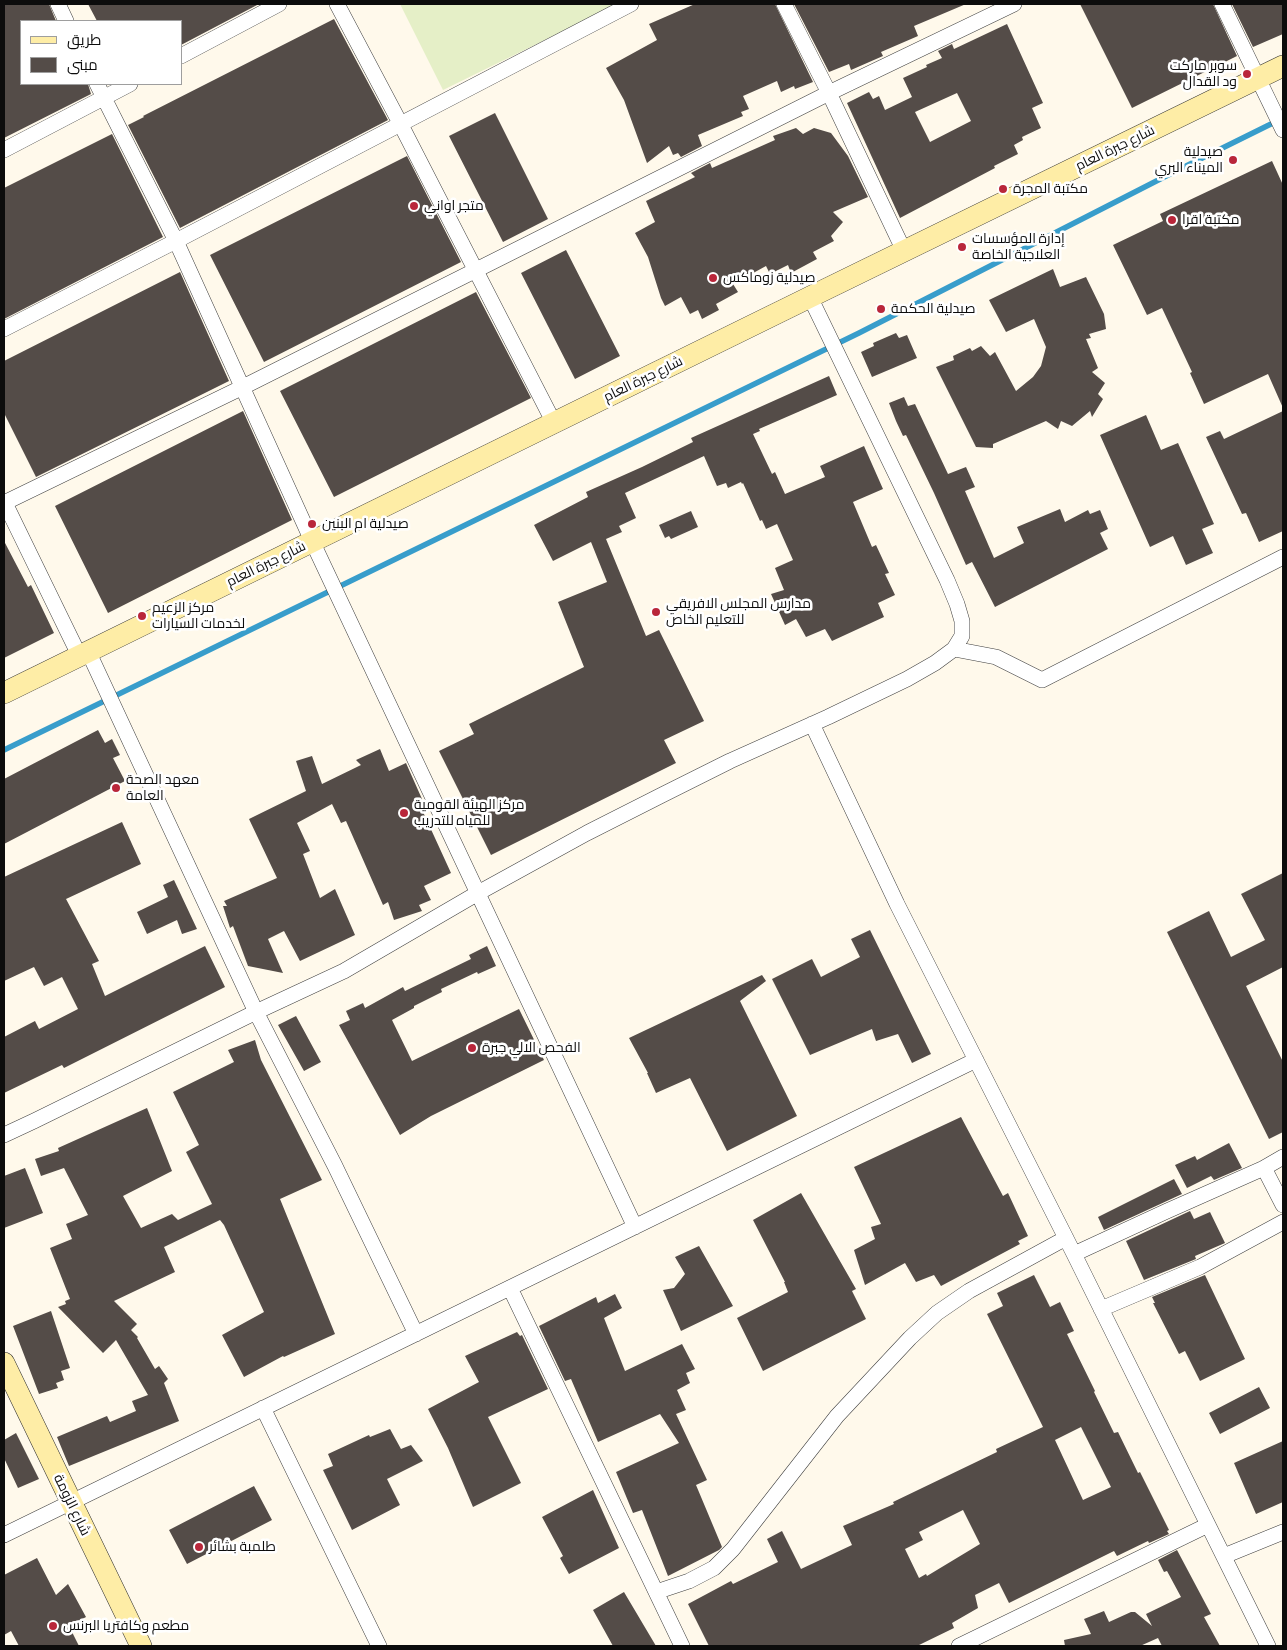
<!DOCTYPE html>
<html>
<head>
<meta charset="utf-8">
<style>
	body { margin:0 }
	#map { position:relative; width:1287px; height:1650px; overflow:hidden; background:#fff9eb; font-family:"Crimson Pro",Cairo,serif }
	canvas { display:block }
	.frame { position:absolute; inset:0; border:5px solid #0c0c0c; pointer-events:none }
	.legend { position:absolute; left:20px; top:20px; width:162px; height:65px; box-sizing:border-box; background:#fff; border:1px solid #9e9e9e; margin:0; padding:6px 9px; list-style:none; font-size:15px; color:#0c0c0c }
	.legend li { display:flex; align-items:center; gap:10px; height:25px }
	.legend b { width:25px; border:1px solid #9e9e9e }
</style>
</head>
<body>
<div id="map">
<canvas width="1287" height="1650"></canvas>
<div class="frame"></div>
<ul class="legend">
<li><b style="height:6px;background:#feeda6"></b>طريق</li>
<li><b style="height:14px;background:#544c48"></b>مبنى</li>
</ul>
</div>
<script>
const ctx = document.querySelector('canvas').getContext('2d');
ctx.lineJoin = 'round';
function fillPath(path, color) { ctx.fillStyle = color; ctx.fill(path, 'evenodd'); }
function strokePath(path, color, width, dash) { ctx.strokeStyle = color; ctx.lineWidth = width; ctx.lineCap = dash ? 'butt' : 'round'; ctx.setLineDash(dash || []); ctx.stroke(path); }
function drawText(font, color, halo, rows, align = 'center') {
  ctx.font = font + ' "Crimson Pro",Cairo,serif'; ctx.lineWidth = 5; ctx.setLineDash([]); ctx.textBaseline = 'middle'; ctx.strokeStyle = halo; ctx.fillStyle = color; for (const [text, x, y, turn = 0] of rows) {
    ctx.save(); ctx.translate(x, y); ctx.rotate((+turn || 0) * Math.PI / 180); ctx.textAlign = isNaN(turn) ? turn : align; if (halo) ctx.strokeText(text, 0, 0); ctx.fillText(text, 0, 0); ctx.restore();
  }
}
const pitch = new Path2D(`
	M400,4H618L443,90Z`);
const stream = new Path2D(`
	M4,750L859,333L1174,172L1277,121`);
const building = new Path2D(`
	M4,4H49L56,21H21V84H88L91,94L4,138Z
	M88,4H259L181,45V21H97Z
	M695,4H775L813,82L795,89L794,86L781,92L777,81L743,96L749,109L741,112L743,116L698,135L702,146L681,157L678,153L673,155L669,146L647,163L624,100L606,68L657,40L649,24Z
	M794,4H966L914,26L918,36L881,52L883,56L851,70L849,64L829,72Z
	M1080,4H1213L1237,56L1132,108Z
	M1232,4H1283V34L1253,47Z
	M334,19L388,120L180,228L128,125L144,117L143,116Z
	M1007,24L1043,103L1032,108L1041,128L1022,137L1023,140L1014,145L1018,154L994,166L995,168L900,218L847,103L869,92L873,99L879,96L885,110L912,97L903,78L927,67L926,65L942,58L938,51L952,44L954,49ZM957,93L971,121L930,142L915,112Z
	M495,113L548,219L503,242L449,136Z
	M796,128L803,134L814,128L831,133L848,156L868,197L833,212L843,222L831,236L834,241L813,252L817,259L791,273L788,265L770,274L766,266L733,284L738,292L716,304L719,310L702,319L698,310L690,314L681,297L665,306L661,298L648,257L635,233L655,222L646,201L695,177L691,173L710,163L712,168L775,140L773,136Z
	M112,134L163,237L4,319V188Z
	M407,156L461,262L264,362L210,255Z
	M1272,161L1283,185V408L1268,374L1204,404L1190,373L1192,372L1162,308L1147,315L1113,245L1163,221L1160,214Z
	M566,250L620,356L575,379L521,273Z
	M1053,269L1060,287L1086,277L1104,314L1106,329L1089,334L1091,338L1086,339L1098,368L1092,372L1105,383L1098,394L1103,399L1092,417L1090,411L1072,426L1061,421L1058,429L1046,421L993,444V448L976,447L936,367L954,360L953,356L970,348L972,351L981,346L990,356L995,352L1016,391L1033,377L1041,366L1046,347L1034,319L1006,332L989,300Z
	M180,272L229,381L36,477L4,413V361Z
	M476,292L531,398L334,497L280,391Z
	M896,333L899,338L907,335L917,358L872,377L861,352L874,346L873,343Z
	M829,376L837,395L759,429L760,431L753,434L772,474L775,472L785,494L825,477L820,466L864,446L883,489L853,502L872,547L876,545L889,573L885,574L895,595L878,603L884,617L832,641L825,629L806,637L796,619L785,625L771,594L784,590L775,568L793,560L777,524L766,529L762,520L760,521L743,483L742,484L741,482L728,488L726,483L717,486L704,456L625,493L636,518L619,526L622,532L606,539L646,636L659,630L704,721L664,740L676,763L491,855L439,751L474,734L469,724L584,667L558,602L607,582L591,542L553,561L534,525L588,497L586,492L642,467L693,442L691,438Z
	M904,397L908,406L915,404L948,474L966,467L975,487L965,491L994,558L1024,543L1017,527L1060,509L1065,522L1088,510L1090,514L1100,510L1108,529L1100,533L1108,549L995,607L972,562L966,565L934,493L906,435L903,436L896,421L889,403Z
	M243,411L292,520L108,613L55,506Z
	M1283,411V531L1259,542L1246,513L1242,514L1206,437L1220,431L1224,439Z
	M1146,415L1161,450L1178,443L1214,524L1202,529L1213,553L1186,565L1173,536L1150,547L1100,435Z
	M691,511L698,527L671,539L669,536L665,538L659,525Z
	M4,541L28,587L31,585L54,633L4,658Z
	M98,730L105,743L112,739L120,755L113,758L125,781L4,844V779Z
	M380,749L389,771L406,763L422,799L418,801L451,873L424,886L431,900L419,905L422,911L394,920L388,902L383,905L346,821L341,823L332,804L297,823L310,851L303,854L320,898L335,889L355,935L300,961L284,931L268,939L283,973L248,966L233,926L230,928L223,906H227L224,901L277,878L249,819L306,791L296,761L312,756L322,784L361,765L356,760Z
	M122,822L141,864L66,899L99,961L92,964L105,996L205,946L225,987L64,1068L62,1065L4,1093V1037L35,1021L39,1029L78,1009L62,977L44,986L34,967L4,981V877Z
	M1283,873V967L1246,986L1283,1062V1132L1269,1139L1167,932L1209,911L1231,957L1265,940L1241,894Z
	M174,880L197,929L182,934L177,920L147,934L137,912L168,897L163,885Z
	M870,930L931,1054L912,1063L898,1034L876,1041L872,1029L810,1055L772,979L812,959L821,977L860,957L851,939Z
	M487,946L496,966L478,974L477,972L441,989L442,992L414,1006V1008L392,1020L412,1061L519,1009L544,1060L431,1116L400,1135L339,1025L350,1020L346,1011L363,1003L365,1008L403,987L405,991L471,959L469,955Z
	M762,975L766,981L740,1001L797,1116L727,1151L690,1078L656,1093L647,1073H648L629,1038Z
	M296,1016L321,1062L304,1071L278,1025Z
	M255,1040L261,1060L322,1180L280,1199L335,1334L284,1357L283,1356L244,1377L222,1335L264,1312L224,1225L220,1220L164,1247L175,1272L114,1301L137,1324L131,1330L138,1337L137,1338L155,1369L159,1366L168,1379L164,1383L179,1421L69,1466L57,1437L107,1416L110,1422L136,1411L132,1401L148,1395L116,1340L103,1353L58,1307L66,1304L65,1301L70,1299L50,1248L72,1239L66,1224L88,1215L64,1168L41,1176L35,1159L59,1151L58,1148L147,1108L172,1171L123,1196L141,1228L172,1214L178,1220L212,1204L186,1152L199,1145L173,1092L234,1062L228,1050Z
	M961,1117L1003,1196L1008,1193L1028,1236L1018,1241L1020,1244L941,1286L934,1275L916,1282L905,1263L865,1285L854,1250L875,1239L871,1227L881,1224L854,1167Z
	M1229,1143L1242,1168L1214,1180L1211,1176L1187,1188L1175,1165L1195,1156L1197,1160Z
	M25,1168L43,1213L4,1228V1176Z
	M1174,1179L1182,1194L1104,1230L1098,1217Z
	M801,1193L856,1289L852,1291L866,1319L763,1371L737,1318L788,1292L784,1282H785L753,1220Z
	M1190,1211L1194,1219L1210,1212L1225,1243L1195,1256L1196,1259L1144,1280L1126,1241Z
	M699,1246L733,1306L681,1331L663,1290L674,1288L685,1274L675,1257Z
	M1034,1275L1050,1307L1060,1302L1074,1331L1067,1334L1095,1391L1094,1392L1114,1433L1118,1432L1138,1473L1140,1472L1169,1530L1167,1531L1169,1534L1149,1543L1148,1541L1117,1556L1114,1551L1009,1603L999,1583L975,1595L978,1608L952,1623L954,1628L917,1646H709L688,1604L731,1581L733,1584L778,1562L767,1539L782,1531L801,1569L852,1545L843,1526L894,1504L893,1502L997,1452L996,1449L1043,1427L987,1314L1003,1306L997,1293ZM1081,1427L1111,1487L1083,1500L1055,1440ZM963,1510L980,1544L927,1576L926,1574L919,1578L905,1549L923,1540L919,1532Z
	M1205,1275L1245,1359L1200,1381L1185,1351L1179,1354L1153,1303H1155L1152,1297Z
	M615,1294L622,1308L604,1318L625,1371L682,1344L695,1369L686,1373L690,1383L677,1390L686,1410L676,1414L707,1480L696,1485L722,1547L719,1550L668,1576L642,1510L633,1513L616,1472L679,1443L660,1414L598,1442L571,1379L565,1381L539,1326L596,1297L598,1303Z
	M51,1311L70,1368L61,1371L64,1380L56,1383L58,1388L39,1394L13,1326Z
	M517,1332L520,1336L522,1335L548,1389L488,1417L521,1483L473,1507L448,1448L428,1409L479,1382L465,1356Z
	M1259,1387L1270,1408L1220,1434L1209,1413Z
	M390,1429L401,1449L411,1445L423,1461L387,1479L400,1505L352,1530L323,1470L333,1466L328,1454L369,1435L370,1437Z
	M16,1433L39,1479L18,1488L4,1458V1440Z
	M1283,1441V1502L1256,1514L1234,1463Z
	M254,1486L272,1520L187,1564L169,1530Z
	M593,1490L619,1548L569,1574L560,1558L563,1556L542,1517Z
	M1177,1550L1211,1614L1204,1617L1220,1646H1162L1158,1638L1140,1646H1065L1064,1640L1091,1634L1084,1619L1104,1611L1109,1622L1131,1612H1135L1152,1626L1146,1614L1181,1597L1167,1571L1164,1572L1158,1560Z
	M37,1558L56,1595L68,1584L86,1617L71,1625L72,1627L70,1628L79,1646H19L11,1631L4,1635V1575Z
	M624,1592L656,1646H613L593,1610Z`);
const street = new Path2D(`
	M58,4L66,21
	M337,4L400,123L554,423
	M784,4L829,93L904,251
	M1222,4L1283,130
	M181,56L279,4
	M97,84L176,241L312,541L635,1227
	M4,150L130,84
	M4,329L176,241L631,4
	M4,501L79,655
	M4,503L243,387L829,93L1014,4
	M954,649L996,657L1042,680L1283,557
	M88,651L256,1012L335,1166L416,1334
	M812,724L897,904L1074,1254L1268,1646
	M4,1135L34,1121L256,1012L344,971L478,893L587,833L662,795L730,761L828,717L907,679L935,663L954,649L962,636V621L957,604L947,580L810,297
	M1264,1168L1283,1205
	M1074,1254L1167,1211L1264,1168L1283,1157
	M510,1288L682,1646
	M1101,1309L1200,1267L1283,1222
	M263,1408L379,1646
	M4,1535L976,1060
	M1224,1556L1283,1532
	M656,1592L689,1581L714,1568L733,1549L837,1416L910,1338L937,1313L969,1291L1066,1238
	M959,1646L1208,1525`);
const secondary = new Path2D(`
	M4,693L810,297L1283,66
	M4,1363L141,1646`);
const markers = [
	[1247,74,5,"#b9263a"],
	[1233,160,5,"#b9263a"],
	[1003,189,5,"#b9263a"],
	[414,206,5,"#b9263a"],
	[1172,220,5,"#b9263a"],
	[962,247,5,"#b9263a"],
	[713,278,5,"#b9263a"],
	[881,309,5,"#b9263a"],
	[312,524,5,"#b9263a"],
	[656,612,5,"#b9263a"],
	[142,616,5,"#b9263a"],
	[116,788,5,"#b9263a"],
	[404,813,5,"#b9263a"],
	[472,1048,5,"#b9263a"],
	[199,1547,5,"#b9263a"],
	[53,1626,5,"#b9263a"]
];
const poiNames = [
	["سوبر ماركت",1237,66,"right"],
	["ود القدال",1237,82,"right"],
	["صيدلية",1223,152,"right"],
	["الميناء البري",1223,168,"right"],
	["مكتبة المجرة",1013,189],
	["متجر اواني",424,206],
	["مكتبة اقرا",1182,220],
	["إدارة المؤسسات",972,239],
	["العلاجية الخاصة",972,255],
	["صيدلية زوماكس",723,278],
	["صيدلية الحكمة",891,309],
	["صيدلية ام البنين",322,524],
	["مدارس المجلس الافريقي",666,604],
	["للتعليم الخاص",666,620],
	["مركز الزعيم",152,608],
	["لخدمات السيارات",152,624],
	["معهد الصحة",126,780],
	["العامة",126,796],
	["مركز الهيئة القومية",414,805],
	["للمياه للتدريب",414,821],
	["الفحص الالي جبرة",482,1048],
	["طلمبة بشائر",209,1547],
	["مطعم وكافتريا البرنس",63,1626]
];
const streetNames = [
	["شارع جبرة العام",1115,148,-26],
	["شارع جبرة العام",643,379,-26],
	["شارع جبرة العام",266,564,-26],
	["شارع الزومة",72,1505,64]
];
fillPath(pitch, '#e5efc7');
strokePath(stream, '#389dcb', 5.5);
fillPath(building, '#544c48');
strokePath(street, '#3f3f3f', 16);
strokePath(secondary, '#2e2e2e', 22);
strokePath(street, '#fff', 15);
strokePath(secondary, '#feeda6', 21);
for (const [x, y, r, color] of markers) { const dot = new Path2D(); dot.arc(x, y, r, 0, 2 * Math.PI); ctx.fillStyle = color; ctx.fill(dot); strokePath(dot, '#fff', 2); }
drawText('14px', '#0c0c0c', '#fff', poiNames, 'left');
drawText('14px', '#0c0c0c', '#fff', streetNames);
</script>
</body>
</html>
